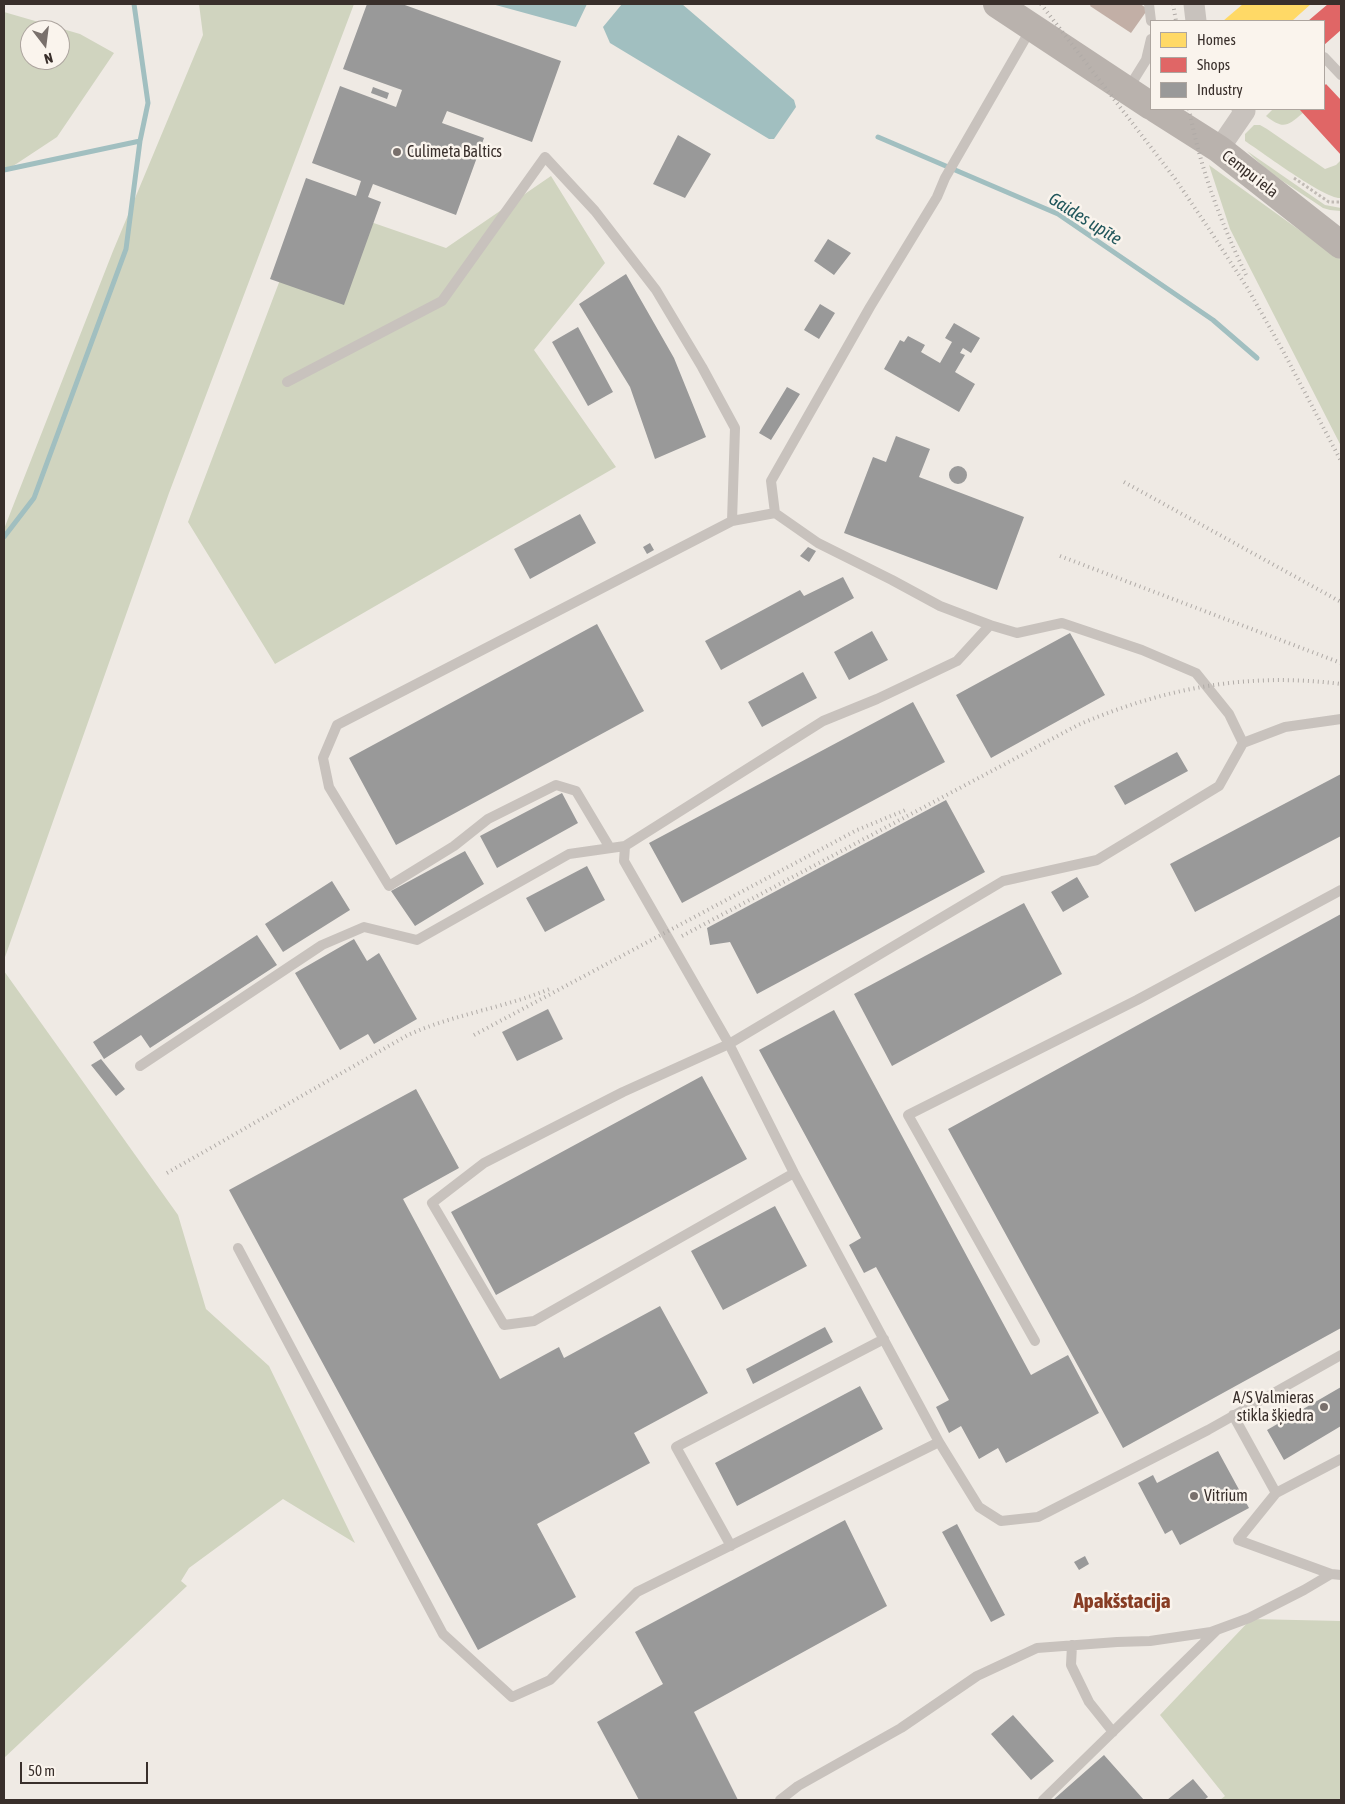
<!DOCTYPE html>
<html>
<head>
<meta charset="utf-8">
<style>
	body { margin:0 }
	#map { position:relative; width:1345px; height:1804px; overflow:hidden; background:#efeae4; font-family:"Asap Condensed",sans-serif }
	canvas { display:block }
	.frame { position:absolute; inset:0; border:5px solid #392f2b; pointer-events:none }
	.legend { position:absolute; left:1150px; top:20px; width:175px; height:90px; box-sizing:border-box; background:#faf4ed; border:1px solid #ada59f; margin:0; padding:6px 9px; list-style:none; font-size:15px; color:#392f2b }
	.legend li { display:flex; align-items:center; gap:10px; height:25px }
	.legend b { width:25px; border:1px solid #ada59f }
	.north { position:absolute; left:20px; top:20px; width:50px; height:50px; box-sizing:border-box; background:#faf4ed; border:1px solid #ada59f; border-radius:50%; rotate:165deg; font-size:14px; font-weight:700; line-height:20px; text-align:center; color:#392f2b }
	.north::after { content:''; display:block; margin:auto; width:18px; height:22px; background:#79706c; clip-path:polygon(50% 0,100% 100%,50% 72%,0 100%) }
	.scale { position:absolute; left:20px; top:1762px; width:128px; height:22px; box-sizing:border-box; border:2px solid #392f2b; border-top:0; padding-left:6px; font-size:15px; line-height:18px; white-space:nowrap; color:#392f2b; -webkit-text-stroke:4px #faf4ed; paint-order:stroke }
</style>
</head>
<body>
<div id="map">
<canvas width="1345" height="1804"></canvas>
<div class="frame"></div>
<ul class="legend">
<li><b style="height:14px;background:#ffd966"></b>Homes</li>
<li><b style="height:14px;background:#e06666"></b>Shops</li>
<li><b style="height:14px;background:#999"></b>Industry</li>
</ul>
<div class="north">N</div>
<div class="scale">50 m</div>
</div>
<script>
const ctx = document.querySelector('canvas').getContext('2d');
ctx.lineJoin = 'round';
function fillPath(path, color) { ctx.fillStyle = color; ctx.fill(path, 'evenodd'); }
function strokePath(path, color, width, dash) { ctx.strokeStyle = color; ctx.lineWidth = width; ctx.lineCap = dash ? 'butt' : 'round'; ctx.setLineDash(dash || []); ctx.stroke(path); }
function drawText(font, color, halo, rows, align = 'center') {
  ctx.font = font + ' "Asap Condensed",sans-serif'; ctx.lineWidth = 5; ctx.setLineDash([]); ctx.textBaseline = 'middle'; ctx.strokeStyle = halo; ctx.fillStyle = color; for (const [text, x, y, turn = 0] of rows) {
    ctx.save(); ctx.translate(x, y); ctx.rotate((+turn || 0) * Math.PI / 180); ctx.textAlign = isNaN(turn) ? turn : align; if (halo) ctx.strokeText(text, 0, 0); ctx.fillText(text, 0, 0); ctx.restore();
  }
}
const green = new Path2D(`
	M199,4H354L169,493L4,960V529L113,251L203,35Z
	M4,12L80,34L114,53L57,137L4,172ZM30,30H60V60H30Z
	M1273,109H1299L1303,113C1287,126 1284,130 1266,116Z
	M1254,125H1260L1267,129L1325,169L1336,165L1341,160V198C1326,200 1262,152 1245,141V134Z
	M1247,151L1325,205L1341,208V211L1330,210L1323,208C1297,190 1268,174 1247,151Z
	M1209,165L1341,260V446L1230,229Z
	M551,176L605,263L534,350L616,467L275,664L188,522L310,201L446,248Z
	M4,971L178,1215L206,1309L269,1366L355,1543L283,1499L189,1568L181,1581L187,1586L4,1758Z
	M1251,1619L1341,1621V1800H1220L1225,1796L1160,1715Z`);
const water = new Path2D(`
	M492,4H587L576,27Z
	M622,4H682L794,100L796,107L774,139H769L610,43L603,27Z`);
const homes = new Path2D(`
	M1243,4H1311L1292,21H1223Z`);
const shops = new Path2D(`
	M1328,4H1341V30L1324,45V21H1308Z
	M1326,84L1341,100V155L1299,109H1324V86Z`);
const industry = new Path2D(`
	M367,4H402L561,61L532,142L447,111L442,123L484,138L456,215L373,184L368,197L381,202L344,305L270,279L306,178L356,196L361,181L312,163L340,86L396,107L402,90L343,69Z
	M373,87L389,93L387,99L371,93Z
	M678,135L711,154L685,198L653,184Z
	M828,239L851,253L834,275L814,261Z
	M626,274L674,358L706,437L655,459L630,387L579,304Z
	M820,304L835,313L819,339L804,330Z
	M954,323L980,338L971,353L963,348L960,353L965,355L955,372L975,384L959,412L884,369L900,340L904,342L908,336L925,345L921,352L940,363L952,342L945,338Z
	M578,327L613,392L588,406L552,342Z
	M787,387L800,394L771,440L759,433Z
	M896,436L930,449L919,477L1024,517L997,590L844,533L873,457L886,462Z
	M949 475a9 9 0 1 1 18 0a9 9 0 1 1-18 0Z
	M580,514L596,543L530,579L514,549Z
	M650,543L654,550L647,554L643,547Z
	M808,547L816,551L809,562L800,556Z
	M843,577L854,598L721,670L705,641L800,590L804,596Z
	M597,624L644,711L396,845L349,758Z
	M872,631L888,660L849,680L834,652Z
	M1070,633L1105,695L991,758L956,695Z
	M803,672L817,698L762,727L748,702Z
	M913,702L945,762L682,903L649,843Z
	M1177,752L1188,771L1125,805L1114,786Z
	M1341,774V836L1195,912L1170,864Z
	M562,793L578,823L497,868L480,836Z
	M946,800L985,872L757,994L730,942L710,945L707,928Z
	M465,851L484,884L415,926L391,891Z
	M587,866L605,900L545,932L526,898Z
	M1077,877L1089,897L1063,912L1051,892Z
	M332,881L350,910L283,952L265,924Z
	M1024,903L1062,974L892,1066L854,994Z
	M1341,914V1328L1123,1448L948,1129Z
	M257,935L277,965L150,1048L141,1035L104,1059L93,1042Z
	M354,939L367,961L379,953L417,1019L374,1044L368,1034L340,1050L295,973Z
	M548,1009L563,1039L517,1061L502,1032Z
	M834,1010L1031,1375L1068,1355L1099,1413L1006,1463L998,1448L979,1459L961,1426L949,1433L936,1407L949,1400L876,1267L864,1273L849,1245L861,1238L759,1050Z
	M101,1059L125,1089L116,1096L91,1065Z
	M702,1076L747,1159L496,1295L451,1212Z
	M416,1089L459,1168L403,1199L500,1379L559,1347L564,1358L660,1306L708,1393L634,1433L650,1463L537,1524L576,1597L478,1650L229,1190Z
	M775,1206L807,1266L723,1310L691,1251Z
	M825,1327L833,1342L753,1384L746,1369Z
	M860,1386L883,1429L737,1506L715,1463Z
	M1341,1387V1426L1284,1460L1267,1430Z
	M1218,1451L1249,1508L1180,1545L1172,1530L1165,1534L1138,1483L1153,1475L1157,1483Z
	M845,1520L887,1606L694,1712L738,1800H639L597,1722L663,1684L635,1632Z
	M957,1524L1005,1615L991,1622L942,1532Z
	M1085,1556L1089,1564L1079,1570L1074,1562Z
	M1013,1715L1054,1761L1031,1780L991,1734Z
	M1104,1755L1144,1800H1053Z
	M1193,1779L1208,1797L1204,1800H1167Z`);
const stream = new Path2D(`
	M878,137L1058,214L1213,320L1257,358
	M4,170L140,141L148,103L134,4
	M4,537L34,498L126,249L140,141`);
const building = new Path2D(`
	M1091,4H1140L1148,9L1131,33L1090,6Z`);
const path = new Path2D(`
	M1294,178L1329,202H1341`);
const lane = new Path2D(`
	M1149,4L1151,21
	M1032,27L945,178L937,197L870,307L771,481L775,513L818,543L892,580L940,606L990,625L1017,633L1062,623L1142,650L1196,673L1229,714L1243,743L1285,727L1341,719
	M1324,57L1341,75
	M1128,89L1146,60L1151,39
	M287,382L442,301L545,157L595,211L656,290L702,367L735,428L732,521
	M1243,743L1219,786L1097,860L1003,881L729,1044L794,1173L939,1442L979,1507L1001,1521L1038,1517L1208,1430L1341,1355
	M610,848L576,791L556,785L488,819L454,846L389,886L329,787L323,758L337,725L732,521L775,513
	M140,1066L322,945L364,927L417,940L569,854L625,846
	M794,1173L534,1321L504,1325L432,1203L484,1163L623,1092L729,1044L624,861L625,846L823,721L877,699L957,661L990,625
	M238,1248L443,1634L512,1697L550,1680L637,1592L939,1442
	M1035,1341L908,1115L1137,1000L1341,890
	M1233,1415L1276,1493
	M1341,1459L1276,1493L1238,1540L1331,1574L1341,1575
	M731,1546L676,1447L884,1339
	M1072,1645L1071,1665L1089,1702L1113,1732
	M780,1800L798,1786L901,1728L977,1676L1037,1648L1117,1642L1150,1641L1211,1632L1249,1618L1304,1590L1331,1574
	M1043,1800L1217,1630`);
const street = new Path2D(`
	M1194,4L1196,21
	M1219,149L1245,111L1242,109`);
const secondary = new Path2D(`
	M997,4L1151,106
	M1156,109L1219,149L1341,245`);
const rail = new Path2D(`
	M1041,4L1176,180L1209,229L1248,289L1283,351L1341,461
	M1173,4L1176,21
	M1189,109C1201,171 1220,220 1247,277
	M1124,482L1341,602
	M1060,556L1341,663
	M682,936L1078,725C1164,688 1248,672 1341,684
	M474,1035L857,830L908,809
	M167,1173L408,1035C454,1014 505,1008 552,988`);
const markers = [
	[397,152,5,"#79706c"],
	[1324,1407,5,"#79706c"],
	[1194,1496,5,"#79706c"]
];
const poiNames = [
	["Culimeta Baltics",407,152],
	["A/S Valmieras",1314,1398,"right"],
	["stikla šķiedra",1314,1416,"right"],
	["Vitrium",1204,1496]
];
const streetNames = [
	["Cempu iela",1250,174,38]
];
const waterNames = [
	["Gaides upīte",1085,219,32]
];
const districtNames = [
	["Apakšstacija",1122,1601]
];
fillPath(green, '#d0d4bf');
fillPath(water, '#a1bfc0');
fillPath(homes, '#ffd966');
fillPath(shops, '#e06666');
fillPath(industry, '#999');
strokePath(stream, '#a1bfc0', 5);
fillPath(building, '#c2afa6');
strokePath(path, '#c1bbb5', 3, [2.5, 2.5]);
strokePath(lane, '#c8c2bd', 10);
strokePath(street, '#c8c2bd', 21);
strokePath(secondary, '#b9b2ad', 28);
strokePath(rail, '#b0aba7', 4, [1, 4]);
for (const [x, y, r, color] of markers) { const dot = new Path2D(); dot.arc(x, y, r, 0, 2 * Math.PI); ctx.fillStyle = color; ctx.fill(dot); strokePath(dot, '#faf4ed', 2); }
drawText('16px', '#392f2b', '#faf4ed', poiNames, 'left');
drawText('16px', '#392f2b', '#faf4ed', streetNames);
drawText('italic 18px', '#20565b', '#faf4ed', waterNames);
drawText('bold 21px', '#883d24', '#faf4ed', districtNames);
</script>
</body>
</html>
